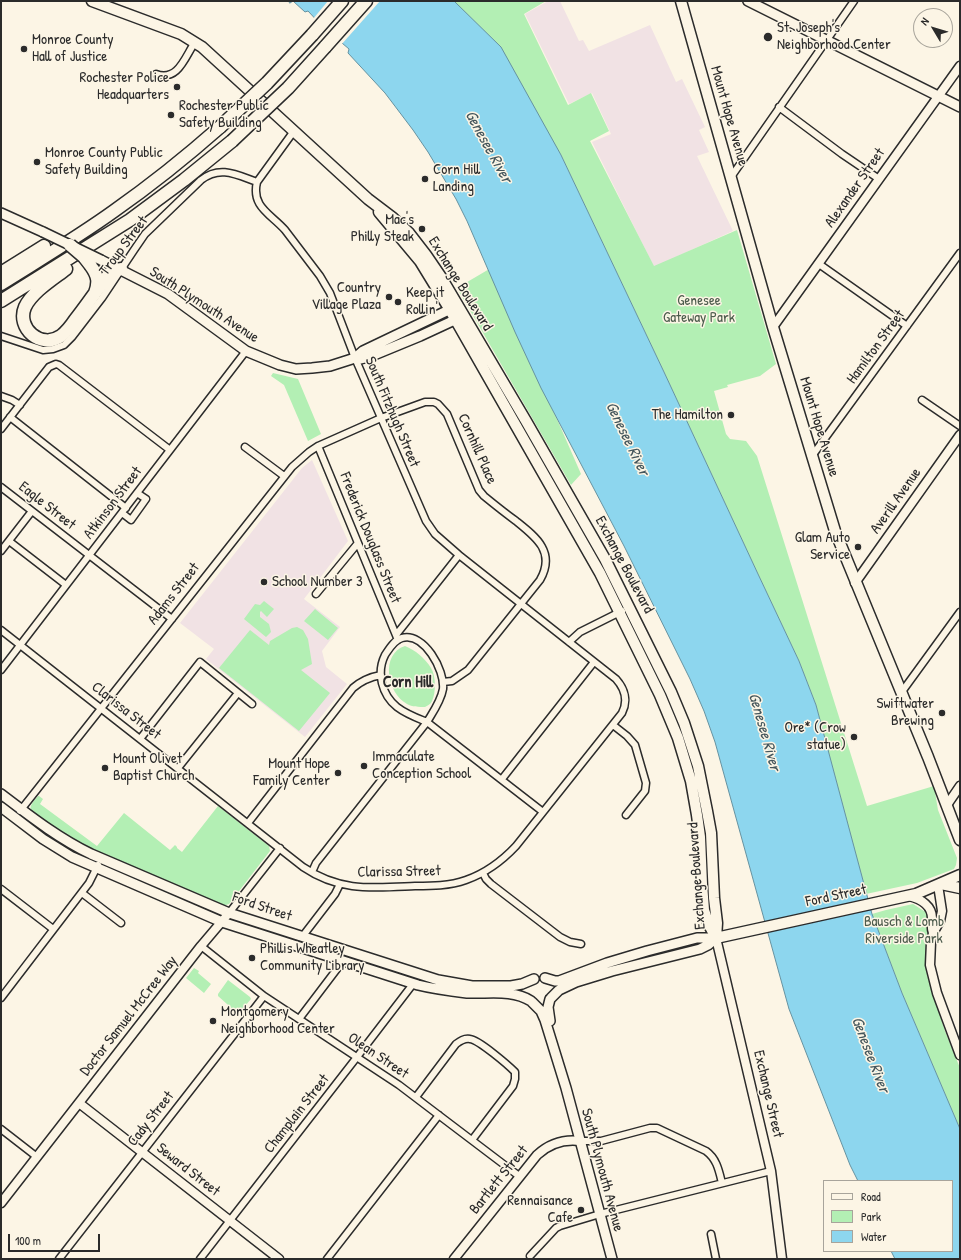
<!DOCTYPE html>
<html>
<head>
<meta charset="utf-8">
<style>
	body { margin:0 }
	#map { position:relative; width:961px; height:1260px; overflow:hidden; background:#fcf5e5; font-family:"Patrick Hand",sans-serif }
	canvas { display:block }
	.frame { position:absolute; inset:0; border:2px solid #2b2b2b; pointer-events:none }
	.legend { position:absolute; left:823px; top:1180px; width:130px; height:72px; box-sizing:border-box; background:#fcf5e5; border:1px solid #a8a49b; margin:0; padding:5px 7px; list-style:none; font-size:12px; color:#2b2b2b }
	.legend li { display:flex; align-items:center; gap:8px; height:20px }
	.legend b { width:20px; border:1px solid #a8a49b }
	.north { position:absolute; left:913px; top:8px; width:40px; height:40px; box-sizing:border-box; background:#fcf5e5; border:1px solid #a8a49b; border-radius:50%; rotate:308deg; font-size:11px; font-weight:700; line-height:16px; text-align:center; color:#2b2b2b }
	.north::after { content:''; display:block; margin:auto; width:14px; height:18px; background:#2b2b2b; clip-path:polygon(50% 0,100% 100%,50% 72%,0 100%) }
	.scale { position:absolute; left:8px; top:1234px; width:92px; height:18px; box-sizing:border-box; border:2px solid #2b2b2b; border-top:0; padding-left:5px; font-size:12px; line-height:14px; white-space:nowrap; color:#2b2b2b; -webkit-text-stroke:3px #fcf5e5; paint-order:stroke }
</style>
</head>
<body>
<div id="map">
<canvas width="961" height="1260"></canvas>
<div class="frame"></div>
<ul class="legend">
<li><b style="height:5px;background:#fcf5e5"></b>Road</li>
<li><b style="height:11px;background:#b3efb4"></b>Park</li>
<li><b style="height:11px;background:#8dd6ee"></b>Water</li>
</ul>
<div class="north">N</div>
<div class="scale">100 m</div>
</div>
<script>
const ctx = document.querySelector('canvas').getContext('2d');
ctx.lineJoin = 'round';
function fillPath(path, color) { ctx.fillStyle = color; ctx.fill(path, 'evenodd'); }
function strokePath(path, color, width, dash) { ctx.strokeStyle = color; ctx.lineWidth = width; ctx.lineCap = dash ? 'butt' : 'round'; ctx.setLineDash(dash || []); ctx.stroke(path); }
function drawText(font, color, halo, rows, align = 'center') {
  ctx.font = font + ' "Patrick Hand",sans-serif'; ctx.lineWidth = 3; ctx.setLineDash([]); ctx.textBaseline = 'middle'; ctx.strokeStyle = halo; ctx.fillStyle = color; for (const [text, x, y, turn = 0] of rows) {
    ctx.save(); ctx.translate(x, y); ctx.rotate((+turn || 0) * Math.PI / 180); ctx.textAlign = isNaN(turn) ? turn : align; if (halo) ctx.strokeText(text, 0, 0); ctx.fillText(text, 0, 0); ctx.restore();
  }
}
const built = new Path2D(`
	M548,1H560L579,41L583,40L589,51L650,25L676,82L682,79L705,127L699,130L709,152L697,156L733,231L654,267L592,142L611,134L592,93L569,104L525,14Z
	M312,460L348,541L304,599L340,627L322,651L326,667L347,684L305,737L206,659L214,649L180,623L302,468Z`);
const green = new Path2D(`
	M454,1H546L524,14L568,105L591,93L609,131L590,141L654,266L737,230L776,364L760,376L727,385L728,387L714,391L726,434L730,439L746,441L757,456L867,806L934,786L938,810L957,858L956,865L954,869L917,883L866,894L816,705L799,661L758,574L664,372L561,155Z
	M491,268L581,474L571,485L457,288Z
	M273,373L298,379L321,434L308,441L284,385L271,376Z
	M264,601L274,609L267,617L261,611L260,612V617L269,624L271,632L266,637L244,619L255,604L260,605Z
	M315,609L338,628L328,640L304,621Z
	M297,627L303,630L308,639L312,664L301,670L330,693L299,731L219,668L250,630L269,645L270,641L292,628Z
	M405,646C415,650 425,658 431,668C436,675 436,694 432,701C431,704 428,705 425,707C419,707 412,707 407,704C387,693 380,654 405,646Z
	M38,796H39L43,799L40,804L97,846L124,813L170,850L175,845L177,847V848L182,852L218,806L269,846L270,851L229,904L223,906L94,851L73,841L31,811C29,805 34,801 38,796Z
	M913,904L924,911L926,908L929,911V926L926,950L927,975L945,1031L960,1068V1129L902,993L872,914L886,910Z
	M194,968L199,971L198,973L211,984L204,993L186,978Z
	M228,980L250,997L251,999L240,1012L237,1013L218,996V994Z`);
const water = new Path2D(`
	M289,1H454L501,47L561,155L664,372L758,574L799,661L816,705L872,914L902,993L960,1129V1259H895L891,1251H952V1181H858L850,1165L789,1009L715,742L704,711L690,679L624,546L541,388L515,332L467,221L456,199L428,152L413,130L385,93L348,53L349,49L322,26L308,11L305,12L293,1L290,3Z`);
const pier = new Path2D(`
	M328,1H380L341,45L320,28L313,19Z`);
const minor = new Path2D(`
	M156,74C178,82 185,57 195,42
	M779,107L842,154L879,179
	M731,177L854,1
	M819,264L907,326
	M1,336L43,350L53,349L64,345L72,337L102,298L134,250L145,234L201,180C220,165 237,175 257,182
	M1,396L12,400L20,405
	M922,400L960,426
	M10,417L126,508
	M1,429L49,367L56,364L59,365L170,450
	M318,446L398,640
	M245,447L284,476
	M812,456L960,253
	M1,487L172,619
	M122,513L131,520L146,499L137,493
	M9,541L66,585
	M1,551L32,511
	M316,594L358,543
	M1,630L303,867C340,892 372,888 415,886C432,886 449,886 466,880C486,873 501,862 516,846L622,713C628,701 625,689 616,679L459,555L435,534L426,521L355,358L330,293L320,276L285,230C271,214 251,207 257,182L294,131
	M396,635L459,555
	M569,642L580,632L622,611
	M1,670L246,351
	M901,693L960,612
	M613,725L627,736L635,745L646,783L645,791L626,815
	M140,739L200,662L252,704
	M178,768L238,693
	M502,779L594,662
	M20,811L292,467L309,452L318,446L381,418L425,402H434L438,404L447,414L479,490L484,496C495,505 505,513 516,521C536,537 556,552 540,580L468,670L452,681L443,682
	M248,823L353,688C361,681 370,677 381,675
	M312,872L316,863L427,722C433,712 441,701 443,689C445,670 424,632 402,638C394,640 389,649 385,655C376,673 382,695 397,707C406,714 417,718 427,722L543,812
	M483,873L486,879L491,884L560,937L570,942L581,944
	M1,889L53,929
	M82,893L121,923
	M229,913L280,848
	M302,937L335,894L340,884
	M201,946L264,996L399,1085L519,1176
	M1,998L89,883L98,865
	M299,1019L343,961
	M416,1097L456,1044C460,1041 464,1038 470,1039C479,1040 508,1065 515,1072V1079L513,1086L472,1140
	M1,1129L37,1157
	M580,1141H601L650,1128H657L706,1151C717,1159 719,1171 722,1183
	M711,1234L716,1259
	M530,1256L556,1228L560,1226L600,1214L771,1171
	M59,1259L264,996
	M200,1259L357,1057L413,984
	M327,1259L439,1115`);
const tertiary = new Path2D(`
	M773,327L960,66
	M855,583L960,435
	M947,805L960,786
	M938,885L942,911L940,921L933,933L931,942L930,965L937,993L960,1055
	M909,896C921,899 933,906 932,920C932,924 931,928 933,933
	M716,938L771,1171L782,1259
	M79,1103L279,1259
	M1,1203L201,946L229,913
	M454,1259L537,1155C549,1144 564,1139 580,1141`);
const secondary = new Path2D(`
	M748,1L960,107
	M1,213L43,232
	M101,260L168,294L246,351L280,365L296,369L312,368L330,366L355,358L363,351L455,307
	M355,358L360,359L369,357L420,336L461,317
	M1,794C30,816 58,838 91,854L229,913L438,980L472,986H511L522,984L534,979
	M1,807L43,839L72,857L222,922L418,985C434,989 450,991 467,993C489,994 512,989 531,1001
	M545,978L555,981H559L607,963L647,951L697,938H716
	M551,998L559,990L576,982L612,971L700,949L708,945L716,938
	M532,1002L541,1011L545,1020L566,1088L612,1259
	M550,1021L548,1007L550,999`);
const primary = new Path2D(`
	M92,1L181,34L202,47L368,199L393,218L409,233L426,255L441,277L526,421L605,559L671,692L684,723L698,766L707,811L711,833L714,898L717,923L716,938
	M681,1L773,327L835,531L928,757L960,840
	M379,212L420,261L450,310L600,573L660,695L678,738L691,781L697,815L700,837L702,884L704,910L709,925L716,938
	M941,884L960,888
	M716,938L916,894L960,875`);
const motorway = new Path2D(`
	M312,35L342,1
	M325,47L366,1
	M91,266C98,276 99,282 95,293
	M66,269C53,279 32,292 25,307C16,328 41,350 61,336C66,332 71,326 75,320C87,305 98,288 110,273L114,271L121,269
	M1,273L44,246
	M1,284C39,260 78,237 114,211C151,185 186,157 220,127
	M1,301L130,220L184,180L232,141`);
const secondaryBridge = new Path2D(`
	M43,232L101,260`);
const motorwayBridge = new Path2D(`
	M220,127L267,83L312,35
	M232,141L288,88L325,47
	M70,245L84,257L91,266`);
const markers = [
	[768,37,5,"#2b2b2b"],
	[24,49,4,"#2b2b2b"],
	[177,87,4,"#2b2b2b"],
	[171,115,4,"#2b2b2b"],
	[37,162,4,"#2b2b2b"],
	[425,179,4,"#2b2b2b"],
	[422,229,4,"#2b2b2b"],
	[389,297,4,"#2b2b2b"],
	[398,302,4,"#2b2b2b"],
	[731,415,4,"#2b2b2b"],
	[858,547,4,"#2b2b2b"],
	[264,582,4,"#2b2b2b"],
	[942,713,4,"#2b2b2b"],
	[854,737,4,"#2b2b2b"],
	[364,766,4,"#2b2b2b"],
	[105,768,4,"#2b2b2b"],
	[338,773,4,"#2b2b2b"],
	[252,958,4,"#2b2b2b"],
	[213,1021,4,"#2b2b2b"],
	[581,1210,4,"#2b2b2b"]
];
const poiNames = [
	["St. Joseph's",777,28],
	["Neighborhood Center",777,45],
	["Monroe County",32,40],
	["Hall of Justice",32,57],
	["Rochester Police",169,78,"right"],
	["Headquarters",169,95,"right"],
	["Rochester Public",179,106],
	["Safety Building",179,123],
	["Monroe County Public",45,153],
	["Safety Building",45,170],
	["Corn Hill",433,170],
	["Landing",433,187],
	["Mac's",414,220,"right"],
	["Philly Steak",414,237,"right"],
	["Country",381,288,"right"],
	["Village Plaza",381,305,"right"],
	["Keep it",406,293],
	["Rollin'",406,310],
	["The Hamilton",723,415,"right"],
	["Glam Auto",850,538,"right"],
	["Service",850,555,"right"],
	["School Number 3",272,582],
	["Swiftwater",934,704,"right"],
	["Brewing",934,721,"right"],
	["Ore* (Crow",846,728,"right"],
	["statue)",846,745,"right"],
	["Immaculate",372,757],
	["Conception School",372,774],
	["Mount Olivet",113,759],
	["Baptist Church",113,776],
	["Mount Hope",330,764,"right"],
	["Family Center",330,781,"right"],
	["Phillis Wheatley",260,949],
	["Community Library",260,966],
	["Montgomery",221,1012],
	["Neighborhood Center",221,1029],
	["Rennaisance",573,1201,"right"],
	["Cafe",573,1218,"right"]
];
const streetNames = [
	["Mount Hope Avenue",729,116,74],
	["Alexander Street",855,188,-55],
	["Troup Street",124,246,-53],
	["Exchange Boulevard",460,284,58],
	["South Plymouth Avenue",204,305,33],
	["Hamilton Street",876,347,-54],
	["South Fitzhugh Street",392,412,67],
	["Mount Hope Avenue",819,427,73],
	["Cornhill Place",477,449,66],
	["Averill Avenue",896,501,-55],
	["Atkinson Street",113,503,-53],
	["Eagle Street",47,506,38],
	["Frederick Douglass Street",370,538,68],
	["Exchange Boulevard",624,565,62],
	["Adams Street",174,594,-52],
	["Clarissa Street",126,711,38],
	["Clarissa Street",399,872,-1],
	["Exchange Boulevard",697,876,-94],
	["Ford Street",836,896,-12],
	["Ford Street",262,907,19],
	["Doctor Samuel McCree Way",129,1016,-52],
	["Olean Street",378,1056,34],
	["Exchange Street",768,1094,77],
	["Champlain Street",297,1114,-52],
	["Cady Street",151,1119,-52],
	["Seward Street",188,1170,38],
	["South Plymouth Avenue",602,1170,75],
	["Bartlett Street",499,1180,-51]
];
const parkNames = [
	["Genesee",699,301],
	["Gateway Park",699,318],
	["Bausch & Lomb",904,922],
	["Riverside Park",904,939]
];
const waterNames = [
	["Genesee River",488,147,61],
	["Genesee River",627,439,64],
	["Genesee River",764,732,74],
	["Genesee River",870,1055,69]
];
const neighbourhoodNames = [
	["Corn Hill",408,683]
];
fillPath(built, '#f1e2e4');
fillPath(green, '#b3efb4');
fillPath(water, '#8dd6ee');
strokePath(water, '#6692a0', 1);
fillPath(pier, '#fcf5e5');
strokePath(minor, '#2b2b2b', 9);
strokePath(tertiary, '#2b2b2b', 11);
strokePath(secondary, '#2b2b2b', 12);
strokePath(primary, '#2b2b2b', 13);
strokePath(motorway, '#2b2b2b', 15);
strokePath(minor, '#fcf5e5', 6);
strokePath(tertiary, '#fcf5e5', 8);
strokePath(secondary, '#fcf5e5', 9);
strokePath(primary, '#fcf5e5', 10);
strokePath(motorway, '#fcf5e5', 12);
strokePath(secondaryBridge, '#2b2b2b', 12, []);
strokePath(motorwayBridge, '#2b2b2b', 15, []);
strokePath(secondaryBridge, '#fcf5e5', 9);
strokePath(motorwayBridge, '#fcf5e5', 12);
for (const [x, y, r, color] of markers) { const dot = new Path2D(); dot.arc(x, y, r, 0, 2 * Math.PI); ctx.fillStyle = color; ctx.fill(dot); strokePath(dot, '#fcf5e5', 1.5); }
drawText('15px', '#2b2b2b', '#fcf5e5', poiNames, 'left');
drawText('15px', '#2b2b2b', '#fcf5e5', streetNames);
drawText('15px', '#4d5c4d', '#fcf5e5', parkNames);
drawText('italic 16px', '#44565c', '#fcf5e5', waterNames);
drawText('bold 16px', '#2b2b2b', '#fcf5e5', neighbourhoodNames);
</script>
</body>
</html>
